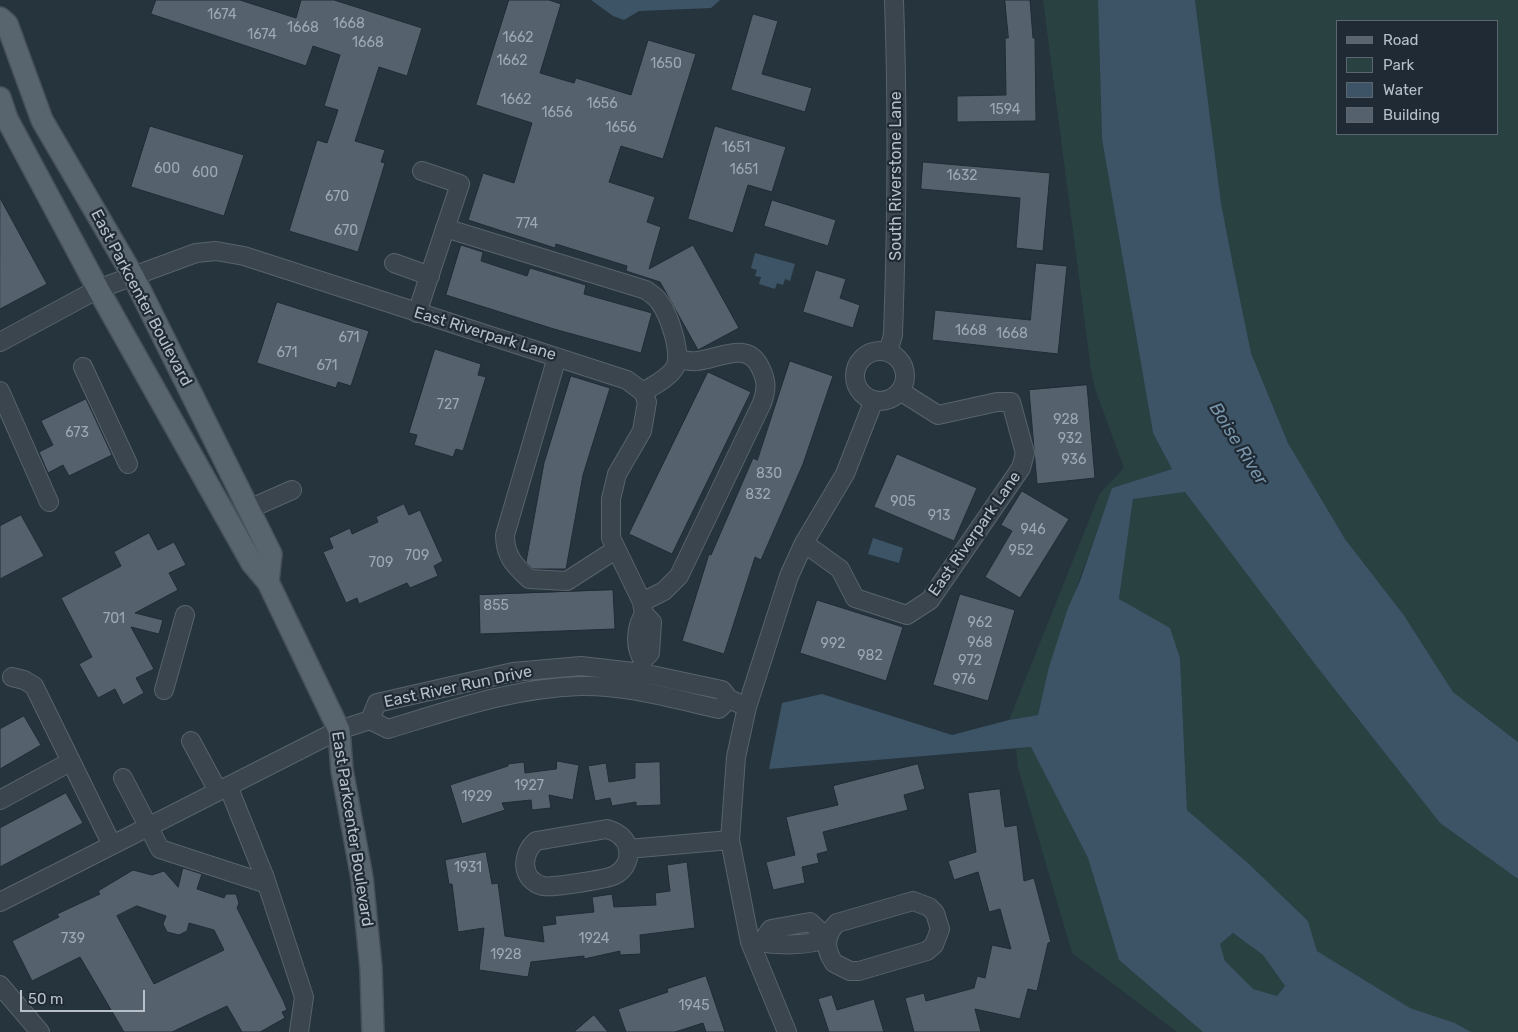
<!DOCTYPE html>
<html>
<head>
<meta charset="utf-8">
<style>
	body { margin:0 }
	#map { position:relative; width:1518px; height:1032px; overflow:hidden; background:#26343e; font-family:Rubik,sans-serif }
	canvas { display:block }
	.legend { position:absolute; left:1336px; top:20px; width:162px; height:115px; box-sizing:border-box; background:#1f2a34; border:1px solid #5c6670; margin:0; padding:6px 9px; list-style:none; font-size:15px; color:#b7c0c9 }
	.legend li { display:flex; align-items:center; gap:10px; height:25px }
	.legend b { width:25px; border:1px solid #5c6670 }
	.scale { position:absolute; left:20px; top:990px; width:125px; height:22px; box-sizing:border-box; border:2px solid #b7c0c9; border-top:0; padding-left:6px; font-size:15px; line-height:18px; white-space:nowrap; color:#b7c0c9; -webkit-text-stroke:4px #1f2a34; paint-order:stroke }
</style>
</head>
<body>
<div id="map">
<canvas width="1518" height="1032"></canvas>
<ul class="legend">
<li><b style="height:6px;background:#58646e"></b>Road</li>
<li><b style="height:14px;background:#294140"></b>Park</li>
<li><b style="height:14px;background:#3d5466"></b>Water</li>
<li><b style="height:14px;background:#55626e"></b>Building</li>
</ul>
<div class="scale">50 m</div>
</div>
<script>
const ctx = document.querySelector('canvas').getContext('2d');
ctx.lineJoin = 'round';
function fillPath(path, color) { ctx.fillStyle = color; ctx.fill(path, 'evenodd'); }
function strokePath(path, color, width, dash) { ctx.strokeStyle = color; ctx.lineWidth = width; ctx.lineCap = dash ? 'butt' : 'round'; ctx.setLineDash(dash || []); ctx.stroke(path); }
function drawText(font, color, halo, rows, align = 'center') {
  ctx.font = font + ' Rubik,sans-serif'; ctx.lineWidth = 4.5; ctx.setLineDash([]); ctx.textBaseline = 'middle'; ctx.strokeStyle = halo; ctx.fillStyle = color; for (const [text, x, y, turn = 0] of rows) {
    ctx.save(); ctx.translate(x, y); ctx.rotate((+turn || 0) * Math.PI / 180); ctx.textAlign = isNaN(turn) ? turn : align; if (halo) ctx.strokeText(text, 0, 0); ctx.fillText(text, 0, 0); ctx.restore();
  }
}
const green = new Path2D(`
	M1043,0H1098L1102,139L1153,433L1172,469L1112,488C1086,564 1056,637 1038,715L1009,720L1100,493L1124,468L1095,389L1091,370Z
	M1195,0H1518V742L1453,692L1403,614L1345,539L1288,443L1251,353L1233,265L1221,203ZM1337,21H1497V134H1337Z
	M1185,492L1314,663L1440,823L1518,879V1032H1471L1455,1023L1410,1008L1317,951L1308,921L1249,864L1187,810L1180,658L1119,600L1133,499Z
	M1031,747L1088,858L1119,960L1203,1032H1177L1072,953L1018,768L1016,749Z
	M1233,933L1263,955L1285,986L1277,996L1253,990L1225,961L1220,944Z`);
const water = new Path2D(`
	M591,0H720L711,8L639,11L624,20L613,16Z
	M1098,0H1195L1221,203L1233,265L1251,353L1288,443L1345,539L1403,614L1453,692L1518,742V879L1440,823L1314,663L1185,492L1133,499L1119,599L1170,628L1180,658L1187,810L1249,864L1308,921L1317,951L1410,1008L1455,1023L1471,1032H1203L1119,960L1088,858L1031,747L769,769L782,703L822,694L952,735L1009,720L1038,715L1049,667L1068,608L1080,581L1112,488L1172,469L1153,433L1102,139ZM1233,933L1263,955L1285,986L1277,996L1253,989L1225,961L1220,944Z
	M755,253L795,264L790,281L785,279L783,285L777,283L775,289L759,284L761,277L755,276L757,270L751,268Z
	M873,538L903,548L899,563L868,554Z`);
const building = new Path2D(`
	M156,0H240L296,18L301,0H334L422,28L407,76L379,67L355,141L385,150L381,162L385,163L358,252L289,231L317,140L327,143L338,110L324,106L340,55L313,46L306,66L151,14Z
	M509,0H549L561,4L540,73L574,83L576,78L631,95L648,40L696,54L663,159L621,146L609,182L655,197L647,222L661,227L649,269L693,245L739,328L698,350L660,282L626,271L627,266L556,244L555,248L468,220L483,173L514,183L532,123L476,105Z
	M1005,0H1030L1033,38H1035L1036,121L957,122V96L1006,95L1005,38H1008Z
	M753,14L778,21L762,74L812,88L805,112L731,90Z
	M150,126L244,155L224,216L131,187Z
	M715,126L786,147L772,192L748,185L733,233L688,219Z
	M923,162L1050,173L1043,251L1016,248L1020,198L921,189Z
	M0,198L47,284L0,309Z
	M772,200L836,220L828,246L764,226Z
	M461,245L483,252L481,261L527,276L530,268L586,285L584,294L652,313L641,353L554,329L446,295Z
	M1036,263L1067,266L1058,354L932,340L935,310L1030,320Z
	M816,270L846,279L840,298L860,305L853,328L803,312Z
	M277,302L369,331L351,386L338,382L336,388L257,363Z
	M435,349L481,364L478,375L486,377L463,451L456,449L453,457L414,445L417,435L409,433Z
	M790,361L833,376L803,464L761,560L755,557L724,654L682,641L709,554L711,555L753,458L757,460Z
	M708,372L751,392L672,554L629,534Z
	M571,376L610,388L583,475L566,569H533L526,562L544,463Z
	M1087,385L1095,478L1037,484L1029,390Z
	M86,399L112,455L69,476L63,465L48,473L39,452L53,445L41,421Z
	M897,454L977,488L954,541L874,507Z
	M1022,491L1069,519L1020,598L985,577L1012,531L1001,525Z
	M404,504L409,515L420,510L443,561L434,566L438,576L410,588L407,583L359,604L357,598L346,603L323,552L333,548L329,538L350,528L352,534L378,522L376,517Z
	M21,515L44,556L0,579V526Z
	M149,533L158,550L174,542L186,565L169,573L178,590L135,613L163,620L159,634L131,627L154,669L136,678L144,693L123,705L115,689L98,698L79,664L92,657L61,598L121,566L114,552Z
	M613,590L615,629L480,634L479,595Z
	M960,594L1015,610L988,701L933,685Z
	M817,600L903,627L886,681L800,653Z
	M24,716L41,745L0,769V729Z
	M557,761L579,765L573,800L549,795L551,808L532,810L531,800L502,803L505,810L462,824L450,785L508,766V764L524,762L525,773L556,769Z
	M660,762L661,805L636,806V802L612,806L610,798L595,801L588,766L606,763L609,782L635,778V763Z
	M918,764L925,789L904,795L908,810L823,832L828,851L817,854L819,863L802,867L805,883L773,890L766,862L795,855L786,817L838,805L833,786Z
	M1000,789L1005,827L1017,825L1024,881L1034,878L1051,942L1048,943L1037,991L1028,989L1020,1019L975,1009L981,1032H914L905,998L924,993L926,1001L974,988L977,976L985,978L992,945L1011,949L1000,909L989,912L978,872L954,880L948,861L976,852L968,793Z
	M66,793L83,823L0,867V828Z
	M486,852L492,884L498,883L505,936L544,942L542,926L556,924L555,916L594,912L592,897L612,894L614,907L656,905L655,893L670,891L667,865L687,862L695,928L640,935L641,954L620,955V951L584,959V956L531,962L528,977L479,970L484,928L458,932L452,884H449L445,860Z
	M183,868L202,874L197,889L224,898L226,894H236L239,903L237,908L284,1002L287,1010L282,1012L285,1018L260,1032H242L227,1006L172,1032H124L80,957L32,981L12,941L59,917L57,914L100,894L98,891L133,870L152,875L164,871L178,887ZM137,906L166,916L163,924L167,932L179,935L187,931L189,923L214,930L224,950L154,984L117,916Z
	M706,976L725,1032H706L703,1023L675,1032H626L618,1009L668,992L667,989Z
	M832,995L837,1010L874,999L884,1032H829L818,999Z
	M594,1015L608,1032H574Z`);
const minor = new Path2D(`
	M445,228L646,290C650,293 655,296 658,300C668,312 684,355 674,369C667,379 654,385 643,392
	M394,263L430,276
	M417,313L460,184L422,171
	M0,342L98,289L196,253L216,251L244,256L627,380L643,392L647,402L642,431L617,474L611,499V538L642,602L644,614
	M855 376a25 25 0 1 1 50 0a25 25 0 1 1-50 0Z
	M888,352L893,335C897,223 898,112 894,0
	M557,357L505,535C505,556 514,565 529,579L567,581L615,550
	M83,367L128,464
	M0,391L49,502
	M249,509L292,490
	M804,543L840,569L855,598L907,615L930,600L1021,468L1025,453L1011,402H997L938,415L900,391
	M642,602L664,591L679,576L762,403C767,388 767,381 760,367C747,340 719,359 697,361C691,362 684,360 678,359
	M12,677L24,680L34,686L112,845
	M640,684L643,660C634,647 636,627 644,614L652,622L650,653L643,660
	M164,690L185,615
	M729,699L719,709C674,699 627,685 580,686C513,688 451,710 388,729L370,720L377,703L513,672L581,666L642,673L722,690L729,699L747,707
	M191,741L218,791
	M123,778L160,849L267,884
	M228,786L265,878L304,997L299,1032
	M0,800L70,762
	M607,829C617,832 626,837 628,849C630,859 625,870 615,875C608,879 552,888 543,886C520,880 521,854 536,841Z
	M628,849L730,840
	M913,901L929,907L935,913L940,929L934,945L927,951L859,971H850L834,963C824,948 825,935 837,923Z
	M0,902L339,730L370,720
	M750,942C760,941 767,944 777,944C794,945 812,945 827,938L810,922L771,929L763,940
	M0,985L40,1032
	M787,1032L750,942L730,840L736,757L747,707L789,576L804,543L845,474L874,400`);
const major = new Path2D(`
	M0,18L7,24L42,120L133,276L271,554L268,582
	M0,98L7,119L98,289L252,563L268,582L339,730L342,770L362,878L371,968L373,1032`);
const numberNames = [
	["1674",222,15],
	["1668",349,24],
	["1668",303,28],
	["1674",262,35],
	["1662",518,38],
	["1668",368,43],
	["1662",512,61],
	["1650",666,64],
	["1662",516,100],
	["1656",602,104],
	["1594",1005,110],
	["1656",557,113],
	["1656",621,128],
	["1651",736,148],
	["600",167,169],
	["1651",744,170],
	["600",205,173],
	["1632",962,176],
	["670",337,197],
	["774",527,224],
	["670",346,231],
	["1668",971,331],
	["1668",1012,334],
	["671",349,338],
	["671",287,353],
	["671",327,366],
	["727",448,405],
	["928",1066,420],
	["673",77,433],
	["932",1070,439],
	["936",1074,460],
	["830",769,474],
	["832",758,495],
	["905",903,502],
	["913",939,516],
	["946",1033,530],
	["952",1021,551],
	["709",417,556],
	["709",381,563],
	["855",496,606],
	["701",114,619],
	["962",980,623],
	["968",980,643],
	["992",833,644],
	["982",870,656],
	["972",970,661],
	["976",964,680],
	["1927",529,786],
	["1929",477,797],
	["1931",468,868],
	["739",73,939],
	["1924",594,939],
	["1928",506,955],
	["1945",694,1006]
];
const streetNames = [
	["South Riverstone Lane",896,176,-90],
	["East Parkcenter Boulevard",141,298,62],
	["East Riverpark Lane",485,334,17],
	["East Riverpark Lane",975,534,-55],
	["East River Run Drive",458,687,-12],
	["East Parkcenter Boulevard",352,829,81]
];
const waterNames = [
	["Boise River",1238,444,58]
];
fillPath(green, '#294140');
fillPath(water, '#3d5466');
fillPath(building, '#55626e');
strokePath(building, '#212c36', 1);
strokePath(minor, '#58636c', 20);
strokePath(major, '#47515b', 24);
strokePath(minor, '#3a454e', 18);
strokePath(major, '#58646e', 21);
drawText('14px', '#9ea8b2', null, numberNames);
drawText('16px', '#b7c0c9', '#1f2a34', streetNames);
drawText('italic 18px', '#7995aa', '#1f2a34', waterNames);
</script>
</body>
</html>
